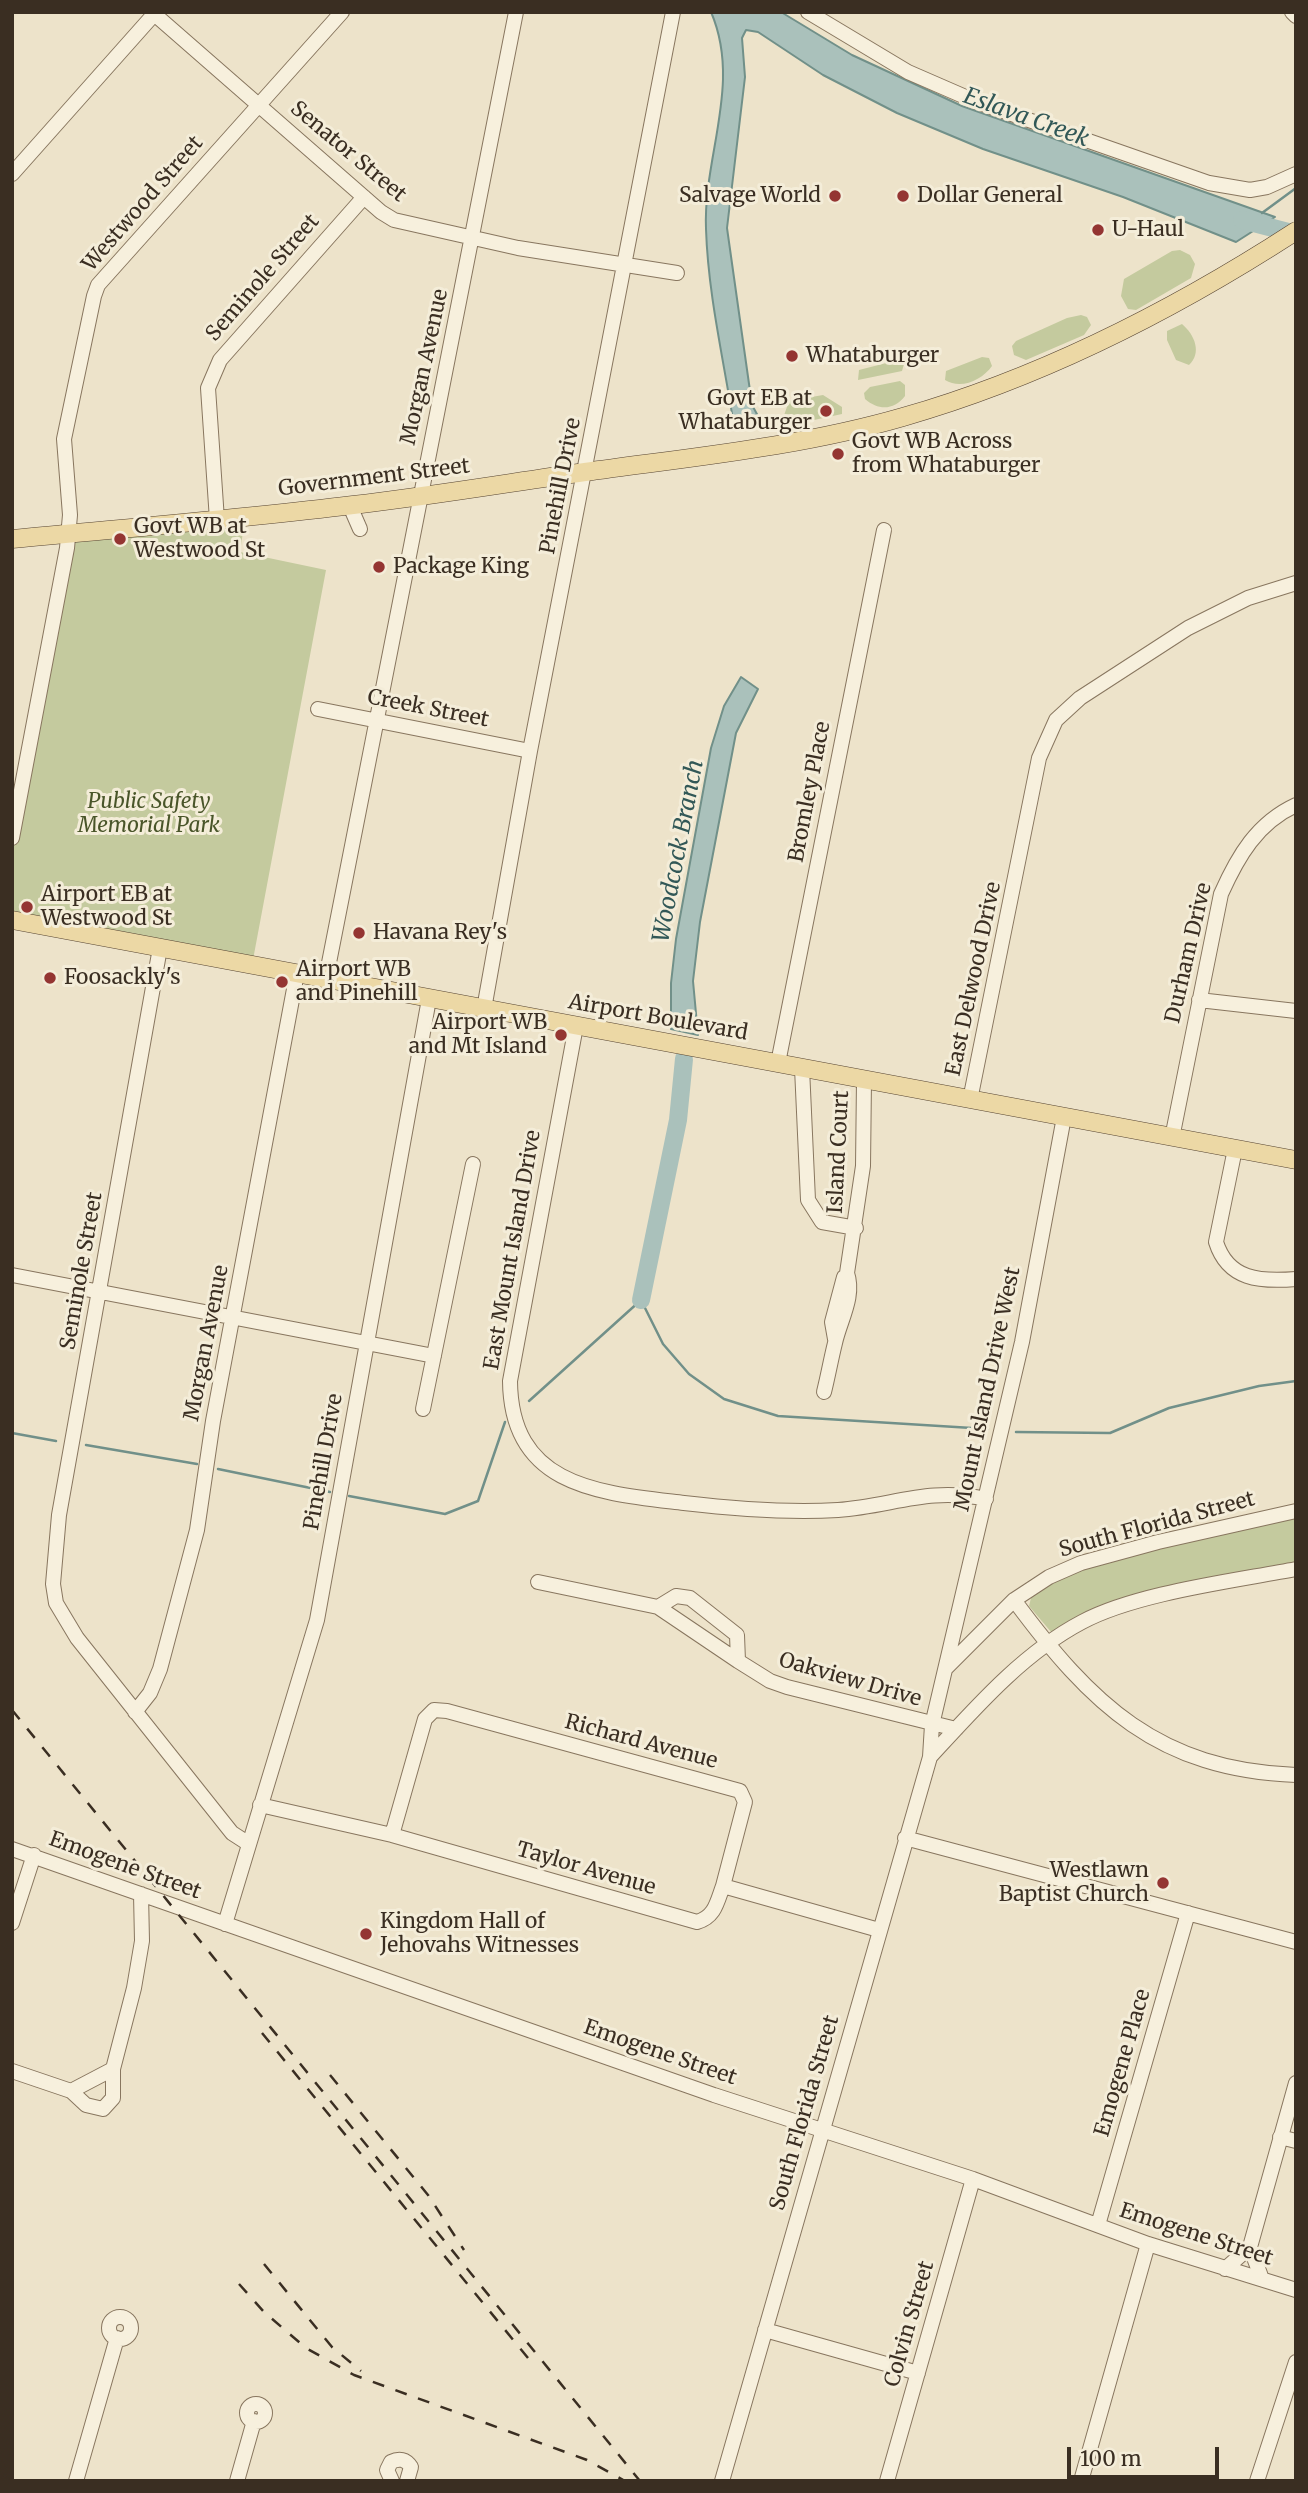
<!DOCTYPE html>
<html>
<head>
<meta charset="utf-8">
<style>
	body { margin:0 }
	#map { position:relative; width:1308px; height:2493px; overflow:hidden; background:#ede3ca; font-family:Merriweather,serif }
	canvas { display:block }
	.frame { position:absolute; inset:0; border:14px solid #3a2e22; pointer-events:none }
	.scale { position:absolute; left:1067px; top:2447px; width:152px; height:32px; box-sizing:border-box; border:4px solid #3a2e22; border-top:0; padding-left:9px; font-size:21px; line-height:24px; white-space:nowrap; color:#3a2e22; -webkit-text-stroke:5px #f4edd9; paint-order:stroke }
</style>
</head>
<body>
<div id="map">
<canvas width="1308" height="2493"></canvas>
<div class="frame"></div>
<div class="scale">100 m</div>
</div>
<script>
const ctx = document.querySelector('canvas').getContext('2d');
ctx.lineJoin = 'round';
function fillPath(path, color) { ctx.fillStyle = color; ctx.fill(path, 'evenodd'); }
function strokePath(path, color, width, dash) { ctx.strokeStyle = color; ctx.lineWidth = width; ctx.lineCap = dash ? 'butt' : 'round'; ctx.setLineDash(dash || []); ctx.stroke(path); }
function drawText(font, color, halo, rows, align = 'center') {
  ctx.font = font + ' Merriweather,serif'; ctx.lineWidth = 6; ctx.setLineDash([]); ctx.textBaseline = 'middle'; ctx.strokeStyle = halo; ctx.fillStyle = color; for (const [text, x, y, turn = 0] of rows) {
    ctx.save(); ctx.translate(x, y); ctx.rotate((+turn || 0) * Math.PI / 180); ctx.textAlign = isNaN(turn) ? turn : align; if (halo) ctx.strokeText(text, 0, 0); ctx.fillText(text, 0, 0); ctx.restore();
  }
}
const green = new Path2D(`
	M1180,250L1190,255L1195,264L1191,278L1136,310L1128,309L1121,296L1124,279L1172,251Z
	M1081,315L1087,317L1091,325L1084,335L1026,360L1014,355L1012,346L1016,341L1067,318Z
	M1182,324C1195,335 1202,353 1189,365L1176,360L1167,340V331Z
	M982,357L989,358L992,366C982,380 961,390 945,380L946,371Z
	M898,360L904,364L902,371L858,380L859,370Z
	M900,381L905,385V396C894,410 879,411 865,399L864,393L870,387Z
	M823,395L842,407V414L786,426L781,424L789,401Z
	M245,518L240,552L326,570L252,965L12,920V838L69,534Z
	M1296,1518V1564L1139,1597L1052,1633L1029,1606L1032,1594L1072,1573L1114,1558Z`);
const water = new Path2D(`
	M711,12H781L852,55L962,106L1275,217L1236,242L1123,197L983,149L897,113L823,75L758,32L746,30L742,38L745,77L727,228L752,405L758,416L733,420C723,357 708,293 706,229C703,156 742,84 711,12Z
	M741,677L758,689L736,733L700,922L693,981L698,1035L671,1029V983L676,939L711,748L724,706Z`);
const stream = new Path2D(`
	M1262,213L1296,188
	M529,1401L641,1300L663,1344L689,1374L724,1399L778,1416L988,1429
	M1016,1432L1110,1433L1169,1408L1259,1386L1296,1381
	M12,1433L56,1441
	M86,1445L197,1464
	M218,1469L330,1492
	M349,1496L445,1514L478,1501L505,1422`);
const river = new Path2D(`
	M1242,220L1296,234
	M641,1300L678,1120L684,1059`);
const minor = new Path2D(`
	M152,12L381,212L394,220L518,248L677,273
	M808,12L908,72L977,102L1209,183L1250,190L1267,187L1296,174
	M1292,12L1296,16
	M12,174L156,12
	M350,506L360,529
	M217,520L208,388L220,360L364,197
	M318,709L530,751
	M12,838L67,548L70,515L64,439L94,296L98,285L342,12
	M160,948L59,1515L53,1584L56,1603L77,1638L232,1833L249,1844
	M326,978L516,12
	M1199,1000L1296,1011
	M484,1009L530,751L673,12
	M576,1026L510,1381C511,1488 601,1493 684,1503C735,1509 786,1513 838,1510C893,1506 927,1487 986,1499
	M778,1063L884,530
	M802,1068L808,1200L822,1222L856,1228
	M970,1100L1039,758L1056,720L1080,698L1188,628L1248,598L1296,583
	M1172,1138L1221,894C1238,856 1257,823 1296,805
	M1235,1149L1216,1242C1228,1280 1260,1282 1296,1279
	M12,1275L434,1356
	M835,1339L832,1322L844,1277
	M824,1392C828,1376 831,1359 835,1343C840,1320 855,1297 847,1273L863,1166L864,1080
	M423,1409L473,1164
	M538,1582L658,1607L676,1596L690,1598L737,1635L738,1661L770,1681L787,1687L956,1729
	M1014,1600C1091,1704 1158,1770 1296,1775
	M658,1607L738,1661
	M946,1668L1014,1600L1049,1577L1081,1563L1158,1542L1296,1511
	M135,1712L150,1693L160,1669L197,1530L213,1421L297,973
	M930,1757C975,1708 1023,1653 1082,1622C1136,1593 1234,1581 1296,1569
	M260,1805L392,1835L697,1922C715,1917 717,1902 723,1886L879,1930
	M392,1835L425,1719L434,1710L447,1711L740,1791L745,1802L723,1886
	M905,1838L1296,1942
	M12,1849L714,2095L973,2179L1148,2244L1296,2290
	M12,1923L34,1855
	M225,1924L317,1620L429,999
	M12,2071L71,2091L113,2069L134,1988L142,1941L141,1894
	M71,2091L86,2105L103,2109L113,2098V2069
	M1280,2137L1296,2141
	M1098,2225L1188,1913
	M1250,2247L1262,2279
	M1225,2269L1250,2247L1296,2083
	M109 2328a11 11 0 1 1 22 0a11 11 0 1 1-22 0Z
	M765,2330L918,2373
	M247 2413a9 9 0 1 1 18 0a9 9 0 1 1-18 0Z
	M76,2481L117,2338
	M237,2481L254,2421
	M392,2481L387,2470L391,2462C399,2458 406,2459 411,2467L407,2481
	M722,2481L930,1757L932,1725L1022,1342L1064,1117
	M887,2481L973,2179
	M1081,2481L1148,2244
	M1257,2481L1296,2362`);
const major = new Path2D(`
	M12,539C126,528 240,519 353,505C431,496 508,483 585,472C692,457 799,447 903,417C1043,377 1174,310 1296,231
	M12,920L1296,1160`);
const rail = new Path2D(`
	M12,1710L640,2481
	M262,2033L528,2358
	M330,2075L428,2195L464,2250
	M264,2264L332,2347L361,2371
	M239,2284L264,2312L306,2348L354,2375L587,2460L625,2481`);
const markers = [
	[835,196,7,"#943532"],
	[903,196,7,"#943532"],
	[1098,230,7,"#943532"],
	[792,356,7,"#943532"],
	[826,411,7,"#943532"],
	[838,454,7,"#943532"],
	[120,539,7,"#943532"],
	[379,567,7,"#943532"],
	[27,907,7,"#943532"],
	[359,933,7,"#943532"],
	[50,978,7,"#943532"],
	[282,982,7,"#943532"],
	[561,1035,7,"#943532"],
	[1163,1883,7,"#943532"],
	[366,1934,7,"#943532"]
];
const streetNames = [
	["Senator Street",348,152,40],
	["Westwood Street",143,204,-49],
	["Seminole Street",263,278,-49],
	["Morgan Avenue",425,367,-78],
	["Government Street",374,478,-7],
	["Pinehill Drive",561,486,-79],
	["Creek Street",428,709,11],
	["Bromley Place",810,792,-79],
	["Durham Drive",1189,953,-77],
	["East Delwood Drive",974,979,-78],
	["Airport Boulevard",658,1018,10],
	["Island Court",839,1152,-87],
	["East Mount Island Drive",513,1250,-80],
	["Seminole Street",82,1271,-80],
	["Morgan Avenue",207,1343,-79],
	["Mount Island Drive West",988,1389,-78],
	["Pinehill Drive",324,1462,-80],
	["South Florida Street",1157,1525,-15],
	["Oakview Drive",850,1680,16],
	["Richard Avenue",641,1742,15],
	["Emogene Street",125,1866,20],
	["Taylor Avenue",586,1869,16],
	["Emogene Street",660,2053,19],
	["Emogene Place",1123,2063,-74],
	["South Florida Street",805,2113,-74],
	["Emogene Street",1196,2235,18],
	["Colvin Street",910,2324,-74]
];
const poiNames = [
	["Salvage World",821,196,"right"],
	["Dollar General",917,196],
	["U-Haul",1112,230],
	["Whataburger",806,356],
	["Govt EB at",812,399,"right"],
	["Whataburger",812,423,"right"],
	["Govt WB Across",852,442],
	["from Whataburger",852,466],
	["Govt WB at",134,527],
	["Westwood St",134,551],
	["Package King",393,567],
	["Airport EB at",41,895],
	["Westwood St",41,919],
	["Havana Rey's",373,933],
	["Airport WB",296,970],
	["and Pinehill",296,994],
	["Foosackly's",64,978],
	["Airport WB",547,1023,"right"],
	["and Mt Island",547,1047,"right"],
	["Westlawn",1149,1871,"right"],
	["Baptist Church",1149,1895,"right"],
	["Kingdom Hall of",380,1922],
	["Jehovahs Witnesses",380,1946]
];
const parkNames = [
	["Public Safety",149,802],
	["Memorial Park",149,826]
];
const waterNames = [
	["Eslava Creek",1026,118,20],
	["Woodcock Branch",679,851,-79]
];
fillPath(green, '#c4ca9e');
fillPath(water, '#aac1bb');
strokePath(water, '#719089', 2);
strokePath(stream, '#719089', 2.5);
strokePath(river, '#aac1bb', 18);
strokePath(minor, '#88765f', 16);
strokePath(major, '#574533', 19);
strokePath(minor, '#f7f0dd', 14);
strokePath(major, '#ecd8a5', 18);
strokePath(rail, '#3a2e22', 2.5, [12, 12]);
for (const [x, y, r, color] of markers) { const dot = new Path2D(); dot.arc(x, y, r, 0, 2 * Math.PI); ctx.fillStyle = color; ctx.fill(dot); strokePath(dot, '#f4edd9', 2.5); }
drawText('21px', '#3a2e22', '#f4edd9', streetNames);
drawText('21px', '#3a2e22', '#f4edd9', poiNames, 'left');
drawText('italic 21px', '#495529', '#f4edd9', parkNames);
drawText('italic 23px', '#325857', '#f4edd9', waterNames);
</script>
</body>
</html>
